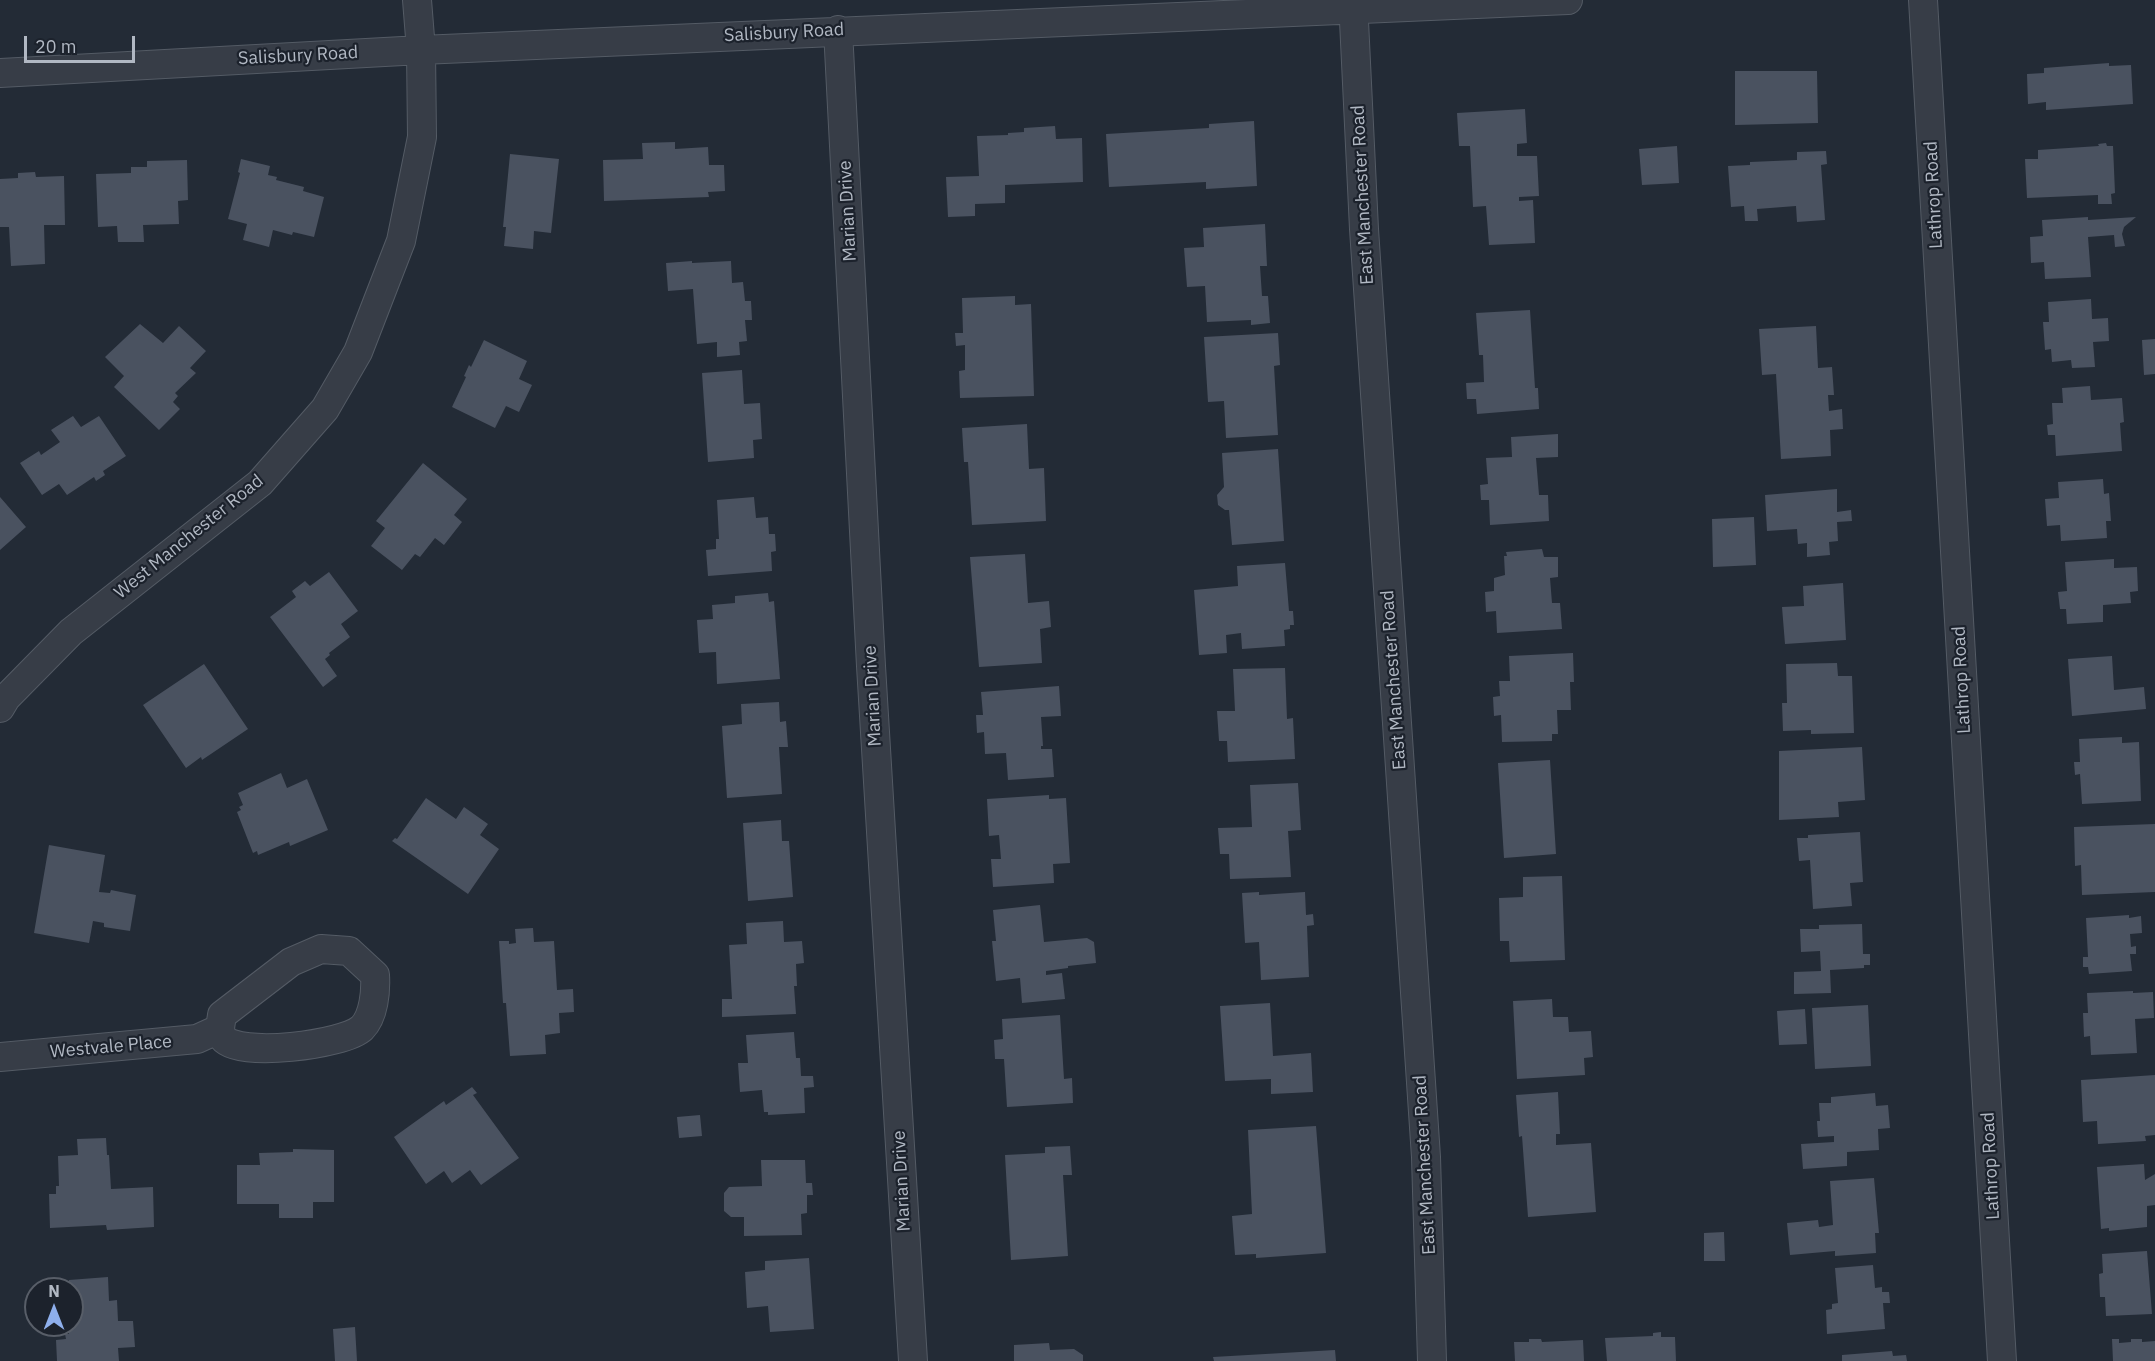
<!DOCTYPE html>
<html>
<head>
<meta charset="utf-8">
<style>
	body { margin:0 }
	#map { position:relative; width:2155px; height:1361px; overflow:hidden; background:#232b36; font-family:"IBM Plex Sans",sans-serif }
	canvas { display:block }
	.north { position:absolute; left:24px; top:1277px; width:60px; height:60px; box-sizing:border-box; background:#1c222c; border:2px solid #585e68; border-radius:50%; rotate:0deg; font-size:16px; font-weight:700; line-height:24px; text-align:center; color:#b1b8c3 }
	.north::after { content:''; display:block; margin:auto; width:21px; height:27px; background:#8eafec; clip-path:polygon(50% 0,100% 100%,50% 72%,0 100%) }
	.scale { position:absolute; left:24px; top:36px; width:111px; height:27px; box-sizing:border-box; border:3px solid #b1b8c3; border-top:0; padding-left:8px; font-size:18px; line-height:21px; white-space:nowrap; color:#b1b8c3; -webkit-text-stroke:4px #1c222c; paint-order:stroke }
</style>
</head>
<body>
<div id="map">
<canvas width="2155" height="1361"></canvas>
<div class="north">N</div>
<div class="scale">20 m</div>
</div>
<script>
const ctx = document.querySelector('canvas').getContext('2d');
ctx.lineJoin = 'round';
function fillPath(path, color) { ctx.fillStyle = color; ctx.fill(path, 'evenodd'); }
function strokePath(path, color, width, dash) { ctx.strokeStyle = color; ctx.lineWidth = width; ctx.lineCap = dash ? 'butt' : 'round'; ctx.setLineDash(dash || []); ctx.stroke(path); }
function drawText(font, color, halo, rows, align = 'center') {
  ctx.font = font + ' "IBM Plex Sans",sans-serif'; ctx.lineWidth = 4.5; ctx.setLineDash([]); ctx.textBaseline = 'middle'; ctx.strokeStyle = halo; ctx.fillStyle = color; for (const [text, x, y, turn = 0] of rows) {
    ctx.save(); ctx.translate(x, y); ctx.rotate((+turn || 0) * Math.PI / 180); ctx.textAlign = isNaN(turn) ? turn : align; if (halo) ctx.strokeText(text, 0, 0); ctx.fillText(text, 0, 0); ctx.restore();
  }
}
const building = new Path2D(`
	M2109,63V66L2131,65L2133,104L2046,110V102L2028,104L2027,74L2044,73V68Z
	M1735,71H1817L1818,123L1735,125Z
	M1525,109L1527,143L1517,144V156H1537L1539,196L1519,197V201L1533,200L1535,243L1489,245L1486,206L1473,207L1470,146H1459L1457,113Z
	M1254,121L1257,186L1206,189V182L1109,187L1106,134L1209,128V124Z
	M1055,126L1056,139L1082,138L1083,182L1005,185V203L975,204V216L948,217L946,177L979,176L977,136L1008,135V133L1024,132V128Z
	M675,142V149L708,147L709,165H724L725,191L708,192L709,197L604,201L603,160L643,159L642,143Z
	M2106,143L2107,146H2113L2115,193L2111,194L2112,204H2098V195L2027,198L2025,159H2038V150L2099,146L2098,144Z
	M1677,146L1679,183L1642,185L1639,149Z
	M1826,151L1827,164L1821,165L1825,220L1797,222L1796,206L1757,209L1758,221H1745L1744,206L1731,207L1728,166L1750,165V162L1797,160V152Z
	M510,154L559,159L551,233L534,231L533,249L504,246L506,227H503Z
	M241,159L270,166L268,175L277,177L276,180L304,187L303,191L324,197L314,237L293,232L292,235L273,230L269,247L243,240L247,224L228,219L240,173L238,172Z
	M187,160L188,200L178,201L179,224L143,225L144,242H118L117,226L98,227L96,174L131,173V167H147V161Z
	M35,172L36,177L64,176L65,225H44L45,264L11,266L9,227H0V179L18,178V173Z
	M2088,217V220L2136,217L2124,227L2122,234L2125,246L2115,247L2114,235L2088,237L2091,277L2045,279L2044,262L2031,263L2030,237L2043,236L2042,220Z
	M1265,224L1267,266H1260L1262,296H1268L1270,323L1251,325V320L1207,322L1205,286L1187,287L1184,248L1204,247L1203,228Z
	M692,261V263L731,261L732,283L743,282L745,301H751L752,320H745L747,341L739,342L740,355L717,357V342L697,344L693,289L668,291L666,263Z
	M1015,296V305L1031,304L1034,396L960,398L959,371L965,370V345L956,346L955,333H963L962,298Z
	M2091,299L2092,319L2108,318L2109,341L2093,342L2095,367L2072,368L2071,360L2052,362L2051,349L2045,350L2043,322H2049L2048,302Z
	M1530,310L1535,388H1538L1539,409L1477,414L1476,399H1467L1466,383L1484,382L1483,355H1479L1476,313Z
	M140,324L163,343L179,326L206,351L190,368L196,373L175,393L178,396L173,402L180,409L159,430L114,387L124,376L105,357Z
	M1816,326L1818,368L1832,367L1834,395H1828L1829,411L1842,409L1843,429L1830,430L1831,456L1781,459L1776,374L1762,375L1759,329Z
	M1278,333L1280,365L1274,366L1278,435L1226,438L1224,401L1208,402L1204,337Z
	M2155,339V374L2144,375L2142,340Z
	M484,340L527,361L519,379L532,385L519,412L506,406L495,428L452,407L466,377L464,376L469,365L471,367Z
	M742,370L744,404L760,403L762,439L753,440L754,458L708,462L702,373Z
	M2090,386L2091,400L2122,398L2124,422L2120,423L2122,451L2056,456L2055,435H2048L2047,425L2053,424L2052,403H2063L2062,388Z
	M73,416L81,427L99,416L126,456L103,471L105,475L96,481L94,477L67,495L59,484L42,495L20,463L39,451L41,455L60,442L51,430Z
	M1027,424L1029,469L1044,468L1046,521L972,525L968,462H964L962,428Z
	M1558,434V457L1536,458L1539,495H1548L1549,521L1490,525L1489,500H1481L1480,485L1488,484L1486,458L1512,457L1511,437Z
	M1278,449L1284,541L1232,545L1229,510H1225L1218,505L1217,495L1224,487L1222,453Z
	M423,463L467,499L454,515L462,522L444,545L435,538L420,557L415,554L402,570L371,546L385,528L376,521Z
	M2103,479L2104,494L2109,493L2111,521H2106L2107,538L2061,541L2060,525L2047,526L2045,499L2059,498L2058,482Z
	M1837,489V512L1851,510L1852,521L1837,522L1838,541L1829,542L1830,555L1807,557V543L1798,544L1797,529L1767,531L1765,495Z
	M0,497L26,527L0,550Z
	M754,497L756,518L768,517L769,534H775L776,551L771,552L772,571L708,576L706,550L716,549V539H719L717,500Z
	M1754,517L1756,565L1713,567L1712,519Z
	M1542,549L1544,557H1558V577L1550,578L1552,603H1560L1562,629L1497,633L1496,611L1486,612L1485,592L1494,591V578L1505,575L1504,556H1507L1506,552Z
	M1025,554L1028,603L1049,601L1051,627L1040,629L1042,663L979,667L970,557Z
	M2114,559V568L2137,567L2138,591L2130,592L2131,603L2103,605V622L2067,624L2066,609H2060L2058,592L2067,591L2065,562Z
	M1285,563L1289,611H1293L1294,625H1290V629L1284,630L1285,646L1242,649L1241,633L1226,635L1227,653L1199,655L1194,590L1238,586L1237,566Z
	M329,572L358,611L341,624L350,637L329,653L330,655L325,659L337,676L323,687L270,617L296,597L292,591L305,581L310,586Z
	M1843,583L1846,640L1785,644L1782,607L1804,606L1803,586Z
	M768,593L769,602L774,601L780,679L717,684L716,652L699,653L697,620L713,619L712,605L735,603V596Z
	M1573,653L1574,682H1570L1571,710H1557L1558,734H1552V741L1502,742L1501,715L1494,716L1493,697L1500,696L1499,681H1510L1509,656Z
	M2112,656L2114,690L2144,687L2146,709L2072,716L2068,659Z
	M1837,663L1838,676H1852L1854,733L1811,734V730L1783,731L1782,703H1787L1786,664Z
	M204,664L248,729L202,760L201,757L186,768L143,705Z
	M1285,668L1287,719L1293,718L1295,759L1228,762L1227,741H1219L1217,711H1235L1233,669Z
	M1059,686L1061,716L1041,717L1043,746H1041V749H1052L1054,777L1008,780L1006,753L985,754L984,732L977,733L976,715H983L981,692Z
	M779,702L780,722L786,721L788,747H779L782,794L727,798L722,726L742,724L741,704Z
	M2122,737V743L2139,742L2141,801L2082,804L2080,774L2075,775L2074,762H2080L2079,739Z
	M1862,747L1865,800L1838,802L1839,817L1779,820V751Z
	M1550,760L1556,854L1504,858L1498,763Z
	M281,773L287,788L307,779L328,830L290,846L289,842L258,855L257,851L253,853L237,812L241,810L239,807L243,805L238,793Z
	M1298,783L1301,830L1288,831L1291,877L1230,879L1229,854H1220L1218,828L1252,827L1250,785Z
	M1049,795V799L1066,798L1070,863L1053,864L1054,883L993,887L991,859H1001L999,835L989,836L987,799Z
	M426,798L456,819L464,807L488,824L480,835L499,849L468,894L392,841L395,838L397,839Z
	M781,820L782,841H789L793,897L748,901L743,823Z
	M2155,824V892L2082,895L2081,865L2075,866L2074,827Z
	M1860,832L1863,882L1850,883L1852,906L1813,909L1810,860L1799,861L1797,838H1808V835Z
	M49,845L105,855L99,892L110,893L111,890L136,895L130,931L104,927V923L93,921L89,943L34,933Z
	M1562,876L1565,960L1510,962L1509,941H1500L1499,898L1523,897V877Z
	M1259,892V895L1305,892L1306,915L1313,914L1314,925L1307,926L1309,977L1261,980L1259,942L1245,943L1242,893Z
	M1040,905L1044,942L1087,938L1094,942L1096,963L1068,966V968L1046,971V975L1062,973L1065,999L1022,1003L1020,978L996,981L992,941H996L993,910Z
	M2129,915V918L2141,916L2142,933L2130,934L2131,947L2136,946V954H2130L2132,971L2089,974L2088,967H2083V957H2088L2086,918Z
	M783,921L784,942L802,941L804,963L796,964L797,986H794L796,1014L722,1017V999H732L729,945L747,944L746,923Z
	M1862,924L1863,954H1870V965H1864V968L1830,970L1831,993L1794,994V972L1821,971L1820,951L1801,952L1800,929H1819V925Z
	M533,928L534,942L554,941L557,990L573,989L574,1012L559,1013L560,1033L545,1035L546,1054L510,1056L506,1003H503L499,941H509V944L516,943L515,929Z
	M2133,991V993L2153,992L2154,1018L2135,1019L2137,1053L2091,1055L2090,1036L2084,1037L2083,1013H2088L2087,993Z
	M1552,999L1553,1017H1568L1569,1032L1591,1031L1593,1057L1584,1058L1585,1075L1517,1079L1513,1001Z
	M1270,1003L1273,1056L1311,1053L1313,1092L1271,1094V1079L1225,1081L1220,1006Z
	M1868,1005L1871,1066L1815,1069L1812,1008Z
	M1805,1009L1807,1044L1779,1045L1777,1011Z
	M1060,1015L1064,1079L1072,1078L1073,1103L1007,1107L1004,1059H995L994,1040L1003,1039L1002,1019Z
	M794,1032L796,1058H800L801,1076H813L814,1087L804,1088L805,1113L768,1115V1112H764L762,1090L740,1092L738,1063H748L746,1035Z
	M2155,1075V1135L2145,1136L2146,1141L2098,1144L2097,1121L2083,1122L2081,1080Z
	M472,1087L477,1093L473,1095L519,1158L481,1185L470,1170L452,1183L444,1171L426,1184L394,1137L444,1101L446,1105Z
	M1558,1092L1560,1134H1556V1145L1591,1143L1596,1212L1528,1217L1522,1136L1519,1137L1516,1095Z
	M1875,1093L1876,1106L1888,1105L1890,1128L1878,1129L1879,1150L1847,1152V1166L1803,1169L1801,1144L1834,1142V1136L1818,1137L1817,1121H1820L1819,1103H1831V1097Z
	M700,1115L702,1136L679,1138L677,1117Z
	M1316,1126L1326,1253L1256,1258V1254L1235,1255L1232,1216L1252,1214L1248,1130Z
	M106,1138L107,1155H109L111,1189L153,1187L154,1227L107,1230L106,1225L50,1228L49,1194H56V1186H59L58,1156L78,1155L77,1139Z
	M1070,1146L1072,1175H1063L1068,1256L1011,1260L1005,1155L1045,1153V1147Z
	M293,1149L334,1150V1202H313V1218H279V1204H237V1165H260L259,1153L293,1152Z
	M761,1160H805L806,1183H812L813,1195H807V1213L801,1214L802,1235L744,1236V1217H731L724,1211V1193L729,1187L762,1186Z
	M2144,1164L2145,1180L2155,1174V1205L2147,1206V1227L2109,1231V1228L2101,1229L2097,1167Z
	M1874,1178L1879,1233H1875L1876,1253L1835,1256V1251L1790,1255L1787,1223L1818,1220L1819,1227L1833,1225L1830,1181Z
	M1724,1232L1725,1261H1704V1233Z
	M2147,1251L2152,1314L2106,1316L2105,1297H2100L2099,1274L2103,1273L2102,1254Z
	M809,1258L814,1329L770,1332L768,1306L747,1308L745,1272L765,1270V1261Z
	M1873,1265L1875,1288L1882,1287V1292H1889L1890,1303H1883L1885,1329L1827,1334L1826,1310L1832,1309V1304L1838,1303L1835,1268Z
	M108,1277L109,1301L117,1300L118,1321H133L135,1347L118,1348L119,1361H57L56,1340L66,1339L65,1334H69V1325H72V1289H69V1280Z
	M355,1327L357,1361H335L333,1329Z
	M1661,1332V1337H1675L1676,1361H1607L1605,1338L1653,1336V1333Z
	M1529,1339H1541L1542,1342L1583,1340L1584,1361H1515L1514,1342H1529Z
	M2112,1339H2119V1343L2131,1342V1339H2142V1342L2155,1341V1361H2113Z
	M1049,1343L1050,1350L1074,1349L1083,1355V1361H1014V1345Z
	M1335,1350L1336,1361H1214L1213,1357Z
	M1892,1351L1893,1356L1906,1355L1907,1361H1842V1355Z`);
const street = new Path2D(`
	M1353,0L1364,229L1426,1157L1432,1361
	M1923,0L2002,1361
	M838,30L871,666L913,1361
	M0,73L421,50L1568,0
	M0,708L6,698L71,632L260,483L325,409L358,352L401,241L422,137L421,50L417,0
	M321,949L349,951L375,975C376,991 374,1016 362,1028C344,1045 238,1058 223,1038C218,1030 221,1024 222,1015L291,962Z
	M0,1057L197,1039L219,1029`);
const streetNames = [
	["Salisbury Road",784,33,-3],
	["Salisbury Road",298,56,-3],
	["East Manchester Road",1363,195,-93],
	["Lathrop Road",1934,195,-93],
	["Marian Drive",848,211,-93],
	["West Manchester Road",189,537,-39],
	["East Manchester Road",1394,680,-94],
	["Lathrop Road",1962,680,-93],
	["Marian Drive",873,696,-93],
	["Westvale Place",111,1047,-5],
	["East Manchester Road",1425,1165,-93],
	["Lathrop Road",1991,1166,-93],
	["Marian Drive",902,1181,-93]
];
fillPath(building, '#4a5260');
strokePath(street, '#545b65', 30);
strokePath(street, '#373d47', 28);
drawText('18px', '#b1b8c3', '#1c222c', streetNames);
</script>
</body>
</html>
